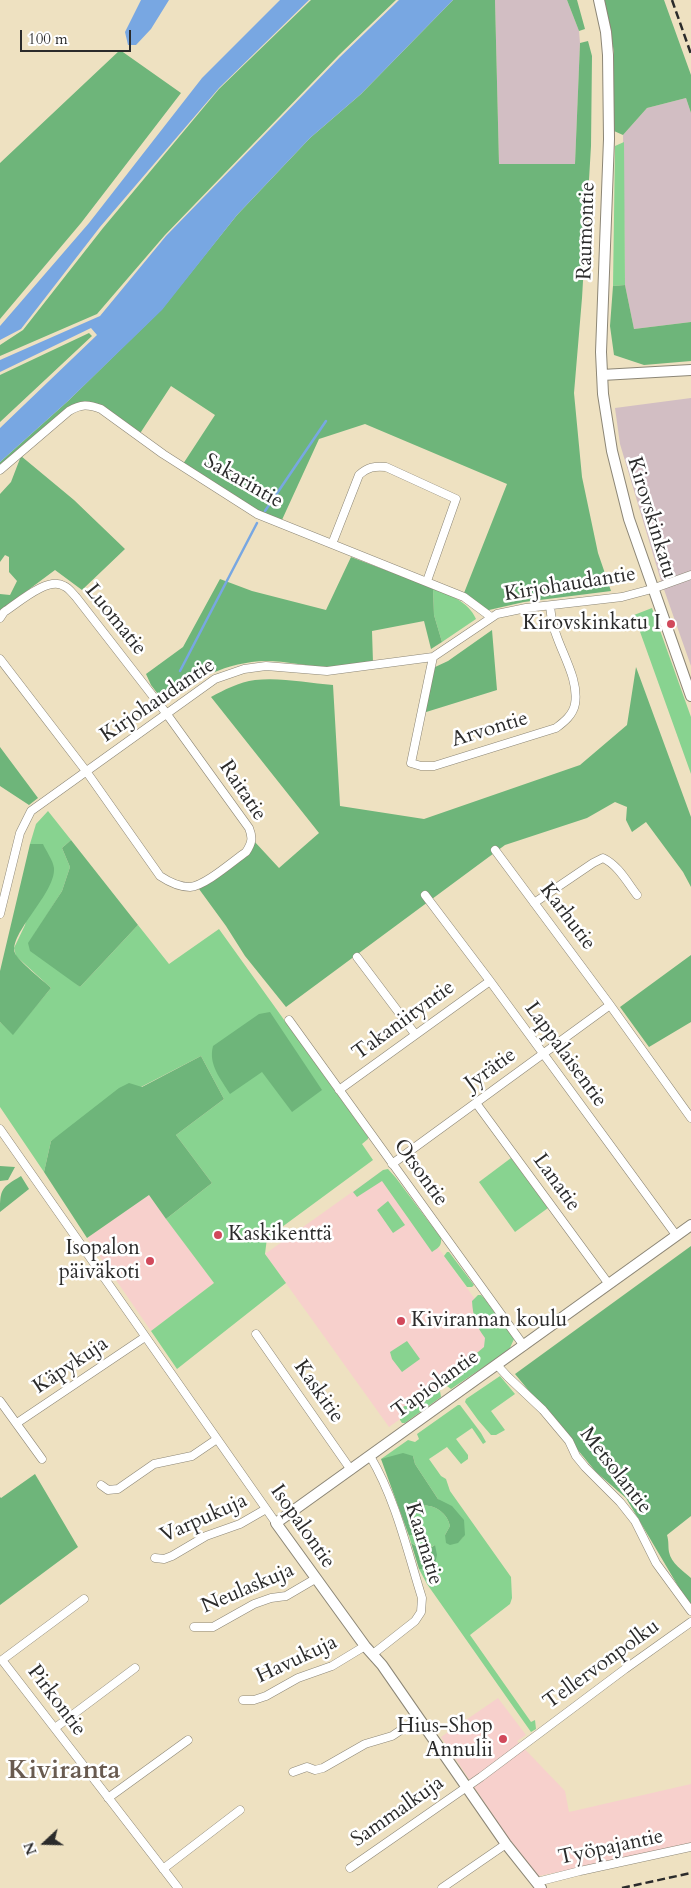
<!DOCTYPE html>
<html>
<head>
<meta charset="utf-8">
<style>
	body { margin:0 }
	#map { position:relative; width:691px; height:1888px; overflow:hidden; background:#eee1c1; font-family:Cardo,serif }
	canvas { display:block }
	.north { position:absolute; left:20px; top:1818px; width:50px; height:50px; -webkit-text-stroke:4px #fff; paint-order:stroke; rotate:249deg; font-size:14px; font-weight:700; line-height:20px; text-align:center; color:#2b2b2b }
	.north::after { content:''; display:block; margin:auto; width:18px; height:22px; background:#2b2b2b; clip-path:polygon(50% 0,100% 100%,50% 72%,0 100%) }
	.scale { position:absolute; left:20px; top:30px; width:111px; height:22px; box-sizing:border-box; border:2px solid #2b2b2b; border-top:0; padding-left:6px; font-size:15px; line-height:18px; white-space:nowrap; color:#2b2b2b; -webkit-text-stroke:4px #fff; paint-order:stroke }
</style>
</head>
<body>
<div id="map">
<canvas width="691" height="1888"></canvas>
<div class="north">N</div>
<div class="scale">100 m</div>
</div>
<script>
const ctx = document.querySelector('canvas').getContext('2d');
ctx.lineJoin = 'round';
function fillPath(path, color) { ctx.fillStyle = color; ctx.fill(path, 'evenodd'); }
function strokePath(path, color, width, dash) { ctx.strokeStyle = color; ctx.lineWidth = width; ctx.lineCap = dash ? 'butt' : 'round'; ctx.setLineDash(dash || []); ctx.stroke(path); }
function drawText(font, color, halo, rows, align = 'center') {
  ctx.font = font + ' Cardo,serif'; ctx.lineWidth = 5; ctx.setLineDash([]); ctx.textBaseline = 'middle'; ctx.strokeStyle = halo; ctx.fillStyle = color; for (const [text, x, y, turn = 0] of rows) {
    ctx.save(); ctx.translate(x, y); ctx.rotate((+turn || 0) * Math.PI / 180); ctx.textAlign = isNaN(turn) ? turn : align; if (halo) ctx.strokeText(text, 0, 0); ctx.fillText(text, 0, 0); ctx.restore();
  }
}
const built = new Path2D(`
	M383,1170L506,1343L389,1427L265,1254Z
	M149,1195L214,1283L151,1331L87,1238Z
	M498,1698L526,1735L517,1741L565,1791L569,1812L691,1784V1845L534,1877L441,1737Z`);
const industrial = new Path2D(`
	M495,0H567L579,31L580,43L575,164H499Z
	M686,98L691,113V322L634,329L625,285L623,135L647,108Z
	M691,398V666L661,581L620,444L615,408Z`);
const green = new Path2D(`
	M624,142L625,285L613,286L615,146Z
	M433,588C451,596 468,601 476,619L442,642L434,615Z
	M652,608L691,717V774L634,615Z
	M48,811L71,840L62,848L70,867L62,891L29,943L80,987L138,925L169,964L219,929L368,1137V1139L362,1144L373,1160L267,1238L265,1254L286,1283L177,1369L151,1331L214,1283L166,1219L212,1183L176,1135L224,1099L201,1056L141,1087L51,1141L44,1172L0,1107V1022L13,1034L51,988L16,956L14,948L25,925L43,844H30L36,824Z
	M511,1158L548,1208L515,1232L479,1182Z
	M388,1169L396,1178L441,1238C442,1246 438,1248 432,1252L382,1181L357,1197L353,1192L383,1170Z
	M388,1201L405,1225L393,1233L377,1210Z
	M447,1252H449L474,1285L472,1287H467L444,1256Z
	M478,1295H481L484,1298L514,1339L509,1350L451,1389L447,1386L446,1379L484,1347L485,1338C476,1326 473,1317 472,1301Z
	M407,1341L420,1359L402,1372L392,1359L390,1352Z
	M500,1376L515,1394L491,1411L505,1430L496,1435H491L478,1420L465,1402L466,1399Z
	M430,1389L440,1391L441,1397L405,1423H402L400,1420V1409Z
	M458,1405H460L481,1433L486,1442L483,1444L472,1428L456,1439L468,1455V1459L461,1464L447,1447L429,1459L441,1476L446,1479L450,1491L511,1577L512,1598L510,1604L470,1635L531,1722L535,1720L536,1729L531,1732L427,1584L419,1569H424L435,1545C425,1551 420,1548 411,1543L409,1536L414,1534L415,1530L411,1510C425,1499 447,1509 450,1526L445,1535L457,1543L463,1537L415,1464L413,1456L381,1459L408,1440L415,1442L419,1439L417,1434Z`);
const forest = new Path2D(`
	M311,0H396L339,55L165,235L97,314L0,356V345L23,330L103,228L219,89Z
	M453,0H495L499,164H575L580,43L588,41L592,56L591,146L582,298L574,393L582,477L598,553L611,591L524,602L489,610L486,612L481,605L464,593L507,484L365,424L319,439L281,522L251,510L183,464L215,415L171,386L139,435L102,407L82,402L0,467V462L68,401L161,310L237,215L310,138L361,94Z
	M567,0H577L585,29L579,31Z
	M604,0H664L691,75V113L686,98L647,108L623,135L614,131V52Z
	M120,50L181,93L81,223L0,319V163Z
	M625,285L634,329L691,322V361L644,365L614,355L610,326L613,286Z
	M89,333L92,336L0,422V375Z
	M21,456L74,500L125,549L82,590L55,570L0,611V594L10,595L17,581L9,572V557L5,555L0,562V494L11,482Z
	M351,557L433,588L434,615L442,642L431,649L424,621L372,631L373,663C358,664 342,667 327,667C306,666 286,661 266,661C227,662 194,679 164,702L151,685L146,674L183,647L220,579L252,591L326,610Z
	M492,630L497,690L423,713L433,668L448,661Z
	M636,667L691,817V887L683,872L646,822L632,832L626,820L627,807L615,802L587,818L505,845L286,1007L245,956L226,926L199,889L247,854L254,841L279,868L319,833L211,697C224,690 239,682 255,680C280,677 308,683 333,685L340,806L424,819L580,765L627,725Z
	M0,747L38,798L29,805L0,786Z
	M71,840L138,925L80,987L30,951L28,943L62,891L70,867L62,848Z
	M30,844H43C46,851 53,860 54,868C56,893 8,934 15,953C18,961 44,981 51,988L13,1035L0,1022V971Z
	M691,955V1022L649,1047L620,1007Z
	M270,1012L322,1090L292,1112L262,1072L230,1094C221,1079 208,1065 213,1046L259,1014Z
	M201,1056L224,1099L176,1135L212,1183L166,1219L149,1195L87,1238L44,1172L51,1141L119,1088L129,1083L142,1087Z
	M0,1166L15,1167L8,1180L0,1181Z
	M21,1176L29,1189L0,1212C0,1189 1,1188 21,1176Z
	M691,1246V1516L667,1535C669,1542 668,1546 669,1552C671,1563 683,1571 691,1578V1608L626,1498L596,1472L515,1374Z
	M403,1453L413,1456L415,1464L438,1499L452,1506L464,1520L465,1535L458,1543L450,1545L446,1543L445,1535L450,1526C447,1509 425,1499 411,1510L415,1530L414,1534L409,1536L381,1459Z
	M35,1474L78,1547L0,1605V1497L1,1498Z
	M411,1543C420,1549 426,1551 435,1545L437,1555L435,1564L424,1569H419Z`);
const water = new Path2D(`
	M141,0H169L151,29L136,45H128L125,32Z
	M280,0H309L219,88L100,227L21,329L0,340V326L89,223L202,78Z
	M399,0H453L361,94L310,138L237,215L162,310L68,401L0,462V428L97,335L91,328L0,372V360L100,316L166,236L340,57Z`);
const stream = new Path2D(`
	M265,511L326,421
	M180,671L257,523`);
const minor = new Path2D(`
	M0,470L69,411C81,404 88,404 101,409L163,454L257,514L464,597L491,617
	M332,544L359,475C368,467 374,466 386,467L456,499L427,581
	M0,618L4,612C18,603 48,576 64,586C69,588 72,593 76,597L166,713L249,828C253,838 252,843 246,852C233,861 205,886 190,887C179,887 169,882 160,876L86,771L0,659
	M433,657L411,763L421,766H434L556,728C564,722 573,715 575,704C579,682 564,657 557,637C553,627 551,616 550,606
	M495,850L610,1005L691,1118
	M425,895L490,981L676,1235
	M534,903L593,863L603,858C618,865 627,882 637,895
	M0,914L20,833L31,811L215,679L244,669L266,666L327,671L433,657L497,614L526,608L622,597L652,589L691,575
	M357,957L415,1034
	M289,1020L524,1346
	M339,1090L490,981
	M476,1103L608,1283
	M0,1129L276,1523
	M392,1164L610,1005
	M256,1334L351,1470
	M497,1365L508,1377L543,1410L569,1441L576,1456L585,1467L620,1502L635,1521L656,1563L691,1611
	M0,1401L42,1459
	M17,1423L145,1337
	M370,1456C396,1500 407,1550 422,1598L421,1612L415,1621L373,1654
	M101,1485L108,1490L118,1489L154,1464L192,1456L217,1439
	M155,1558L164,1559L172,1556L206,1536L240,1524L266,1509
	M84,1599L2,1660L178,1888
	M194,1627H213L254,1604L271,1598L286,1596L315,1579
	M243,1700H254L266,1696L298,1678L332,1666L365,1646
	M55,1728L135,1668
	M293,1772L307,1767L315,1770L323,1768L365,1744L392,1736L419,1718
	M108,1798L188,1740
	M350,1868L481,1777L625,1669L691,1622
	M163,1869L240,1810
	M537,1882L580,1871L691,1847
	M442,1888L506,1844`);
const tertiary = new Path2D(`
	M599,0L606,32L608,55L609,139L601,352L603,394L612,451L629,519L691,696
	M602,375L691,370
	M541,1888L506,1844L382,1665L365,1646L276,1523L691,1225`);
const rail = new Path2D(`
	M672,0L691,54
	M622,1888L691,1873`);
const markers = [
	[671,624,5,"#d1495b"],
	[218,1235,5,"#d1495b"],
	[150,1261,5,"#d1495b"],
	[401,1321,5,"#d1495b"],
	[503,1739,5,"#d1495b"]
];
const streetNames = [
	["Raumontie",587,231,-88],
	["Sakarintie",243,482,30],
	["Kirovskinkatu",651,518,73],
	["Kirjohaudantie",570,585,-9],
	["Luomatie",115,620,51],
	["Kirjohaudantie",158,701,-34],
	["Arvontie",490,730,-17],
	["Raitatie",242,791,56],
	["Karhutie",567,917,53],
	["Takaniityntie",404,1021,-36],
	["Lappalaisentie",565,1055,54],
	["Jyrätie",491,1070,-36],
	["Otsontie",420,1173,54],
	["Lanatie",556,1183,54],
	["Käpykuja",71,1366,-34],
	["Tapiolantie",436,1385,-36],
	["Kaskitie",318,1392,55],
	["Metsolantie",615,1471,52],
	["Varpukuja",204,1519,-24],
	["Isopalontie",302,1527,55],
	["Kaarnatie",423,1544,73],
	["Neulaskuja",248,1589,-23],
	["Havukuja",297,1660,-25],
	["Tellervonpolku",602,1665,-36],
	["Pirkontie",56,1701,53],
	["Sammalkuja",398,1812,-35],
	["Työpajantie",611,1848,-12]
];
const poiNames = [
	["Kirovskinkatu I",661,624],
	["Kaskikenttä",228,1235,"left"],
	["Isopalon",140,1249],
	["päiväkoti",140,1273],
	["Kivirannan koulu",411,1321,"left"],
	["Hius-Shop",493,1727],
	["Annulii",493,1751]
];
const districtNames = [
	["Kiviranta",64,1772]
];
fillPath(built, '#f7d0cc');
fillPath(industrial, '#d2bec3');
fillPath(green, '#88d390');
fillPath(forest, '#6eb57a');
fillPath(water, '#78a7e2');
strokePath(stream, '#78a7e2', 2.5);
strokePath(minor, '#8c8676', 9);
strokePath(tertiary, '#8c8676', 12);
strokePath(minor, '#fff', 8);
strokePath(tertiary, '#fff', 10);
strokePath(rail, '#2b2b2b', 2.5, [8, 4]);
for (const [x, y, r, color] of markers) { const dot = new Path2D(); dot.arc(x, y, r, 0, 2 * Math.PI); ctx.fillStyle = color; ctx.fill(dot); strokePath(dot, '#fff', 2); }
drawText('21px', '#2b2b2b', '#fff', streetNames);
drawText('21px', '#2b2b2b', '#fff', poiNames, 'right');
drawText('bold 26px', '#695b50', '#fff', districtNames);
</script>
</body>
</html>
